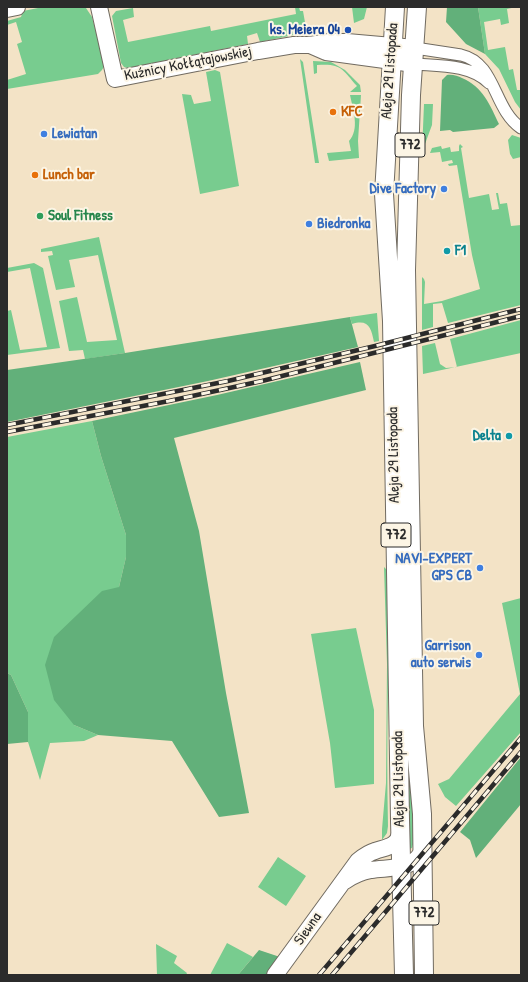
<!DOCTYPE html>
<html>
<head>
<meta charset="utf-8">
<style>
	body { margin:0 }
	#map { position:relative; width:528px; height:982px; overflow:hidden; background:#f3e3c6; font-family:"Patrick Hand",sans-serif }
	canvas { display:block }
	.frame { position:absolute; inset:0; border:8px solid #2b2b2b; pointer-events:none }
</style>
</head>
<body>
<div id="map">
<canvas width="528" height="982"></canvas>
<div class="frame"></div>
</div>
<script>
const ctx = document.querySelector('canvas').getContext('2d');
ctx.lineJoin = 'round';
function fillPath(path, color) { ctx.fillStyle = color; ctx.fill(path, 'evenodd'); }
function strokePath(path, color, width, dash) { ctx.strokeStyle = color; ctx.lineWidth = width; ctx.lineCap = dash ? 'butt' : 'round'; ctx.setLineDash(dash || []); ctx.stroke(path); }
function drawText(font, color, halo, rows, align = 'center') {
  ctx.font = font + ' "Patrick Hand",sans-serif'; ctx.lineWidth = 4; ctx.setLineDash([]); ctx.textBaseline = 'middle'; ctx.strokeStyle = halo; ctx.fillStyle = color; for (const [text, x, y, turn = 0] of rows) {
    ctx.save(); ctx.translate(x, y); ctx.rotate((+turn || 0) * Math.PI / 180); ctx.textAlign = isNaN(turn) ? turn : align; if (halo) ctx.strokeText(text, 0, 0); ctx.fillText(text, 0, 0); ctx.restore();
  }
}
const green = new Path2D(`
	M43,7L86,8L92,17L105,65L102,70L98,74L7,89V80L26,74L17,44L22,42L16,22L7,25V21L21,17L23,11Z
	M295,7H299L300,11H303L306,28L303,33L260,42L257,33L247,36L248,44L128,68L124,67L121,63L112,16L116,11L133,8L134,17L123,20L128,42L210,26L211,31L296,14Z
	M352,7H367L364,19L354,23Z
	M478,7H516L507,9L509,23L501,25L500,19L484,22L488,50L505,47L509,70L513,69L517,90H521V110L515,102L499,69L485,54Z
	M300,59L303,62L319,163H315Z
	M313,61L331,62L345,70L360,85L361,92H350L357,86C342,69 341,63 317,65V73L314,74Z
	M215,70L220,72L239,186L200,194L182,94L191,95L194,104L211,101L206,72Z
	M350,95H361L358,141L359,158L329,161L327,153L351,151L349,141C360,129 353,110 350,95Z
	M424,104H433L432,125L422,152Z
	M512,135L521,138V157L513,159L510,154L508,140Z
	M460,144L463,147L461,148L469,198L489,194L492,210L499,209L496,193H498L500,204L507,203L511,226L521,225V305L448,323L442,303L433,304V327L422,330V277L424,279L425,282L424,304L442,301L480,289L472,255L457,165L449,166L448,164L453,163L452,160L442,162L440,152L430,153L432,148L441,146L442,149L450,147L451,152L459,151V146Z
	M99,237L125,353L85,359L83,350L69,351L59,301L77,297L87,342L117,340L98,255L69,260L75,287L56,290L48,256L53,255L52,251L41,252V249Z
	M34,263L43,268L60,348L7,355V311L11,310L20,350L47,347L30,268L7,272V268Z
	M377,313L379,341L374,342C371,328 369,319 352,324L350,317Z
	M521,320V353L423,374L422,346L435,343L440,364L446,368L457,367L450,339Z
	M92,421L101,456L126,535V557L119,587L74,725L98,735L84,741L50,743L40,780L28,742V712L11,675L7,673V437Z
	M384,567L389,572C389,657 386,741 388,826L387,833L382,840V829L386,783L387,664Z
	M521,598V732L456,806L445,797L438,784L449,779L520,694L502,603Z
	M356,628L374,710V784L335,788L330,743L311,634Z
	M406,735C410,765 422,821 412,848L409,849Z
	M278,857L306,876L286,906L258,887Z
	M227,943L253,957L238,975H210Z
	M156,944L177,956L174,963L187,973L186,975H157Z`);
const forest = new Path2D(`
	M447,7H478L485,54L466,44L446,22Z
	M447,75C452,74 458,76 462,78C483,87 490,105 499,124L494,128L453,132L450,130L440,131L442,80Z
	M350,317L358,347L208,381L7,422V370L125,353Z
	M360,362L366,390L174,438L199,531L226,693L249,813L219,817L172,741L98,735L74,725L54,700L45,665L54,637L102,591L119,587L126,557V535L101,456L92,421L217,395Z
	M7,673L11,675L28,712V742L7,744Z
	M521,757V804L476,858L470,840L460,832Z
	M259,950L280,957L267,975H238Z`);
const street = new Path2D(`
	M415,48L461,55C496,63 493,109 521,128
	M414,64C438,66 470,64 489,83`);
const secondary = new Path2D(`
	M99,7L115,79L258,51L294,45H310L329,42H347L415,48
	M7,9L17,7
	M310,45L326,52L414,64
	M345,881C352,876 361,872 371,870C389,867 414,871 423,850
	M275,975L358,861C363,857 368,853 375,851C386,847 397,847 400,834`);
const primary = new Path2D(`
	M395,7L384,194L392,321L400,820L404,975
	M417,7L411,95L406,270L414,726L422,814L424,975`);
const rail = new Path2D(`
	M7,425L228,381L375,346L521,309
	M7,432L169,401L262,381L521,316
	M319,975L521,738
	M332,975L521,752`);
const markers = [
	[348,30,4,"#1a4fb4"],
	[333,112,4,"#e8710a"],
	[44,134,4,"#3f7fe0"],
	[35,175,4,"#e8710a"],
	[444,189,4,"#3f7fe0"],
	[40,216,4,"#2e9e5b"],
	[309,224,4,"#3f7fe0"],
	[447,251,4,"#0f9aa8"],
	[509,436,4,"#0f9aa8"],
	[480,568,4,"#3f7fe0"],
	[479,655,4,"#3f7fe0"]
];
const shields = [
	[410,145,30],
	[396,535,30],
	[424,913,30]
];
const shieldNames = [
	["772",410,145],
	["772",396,535],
	["772",424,913]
];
const transitNames = [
	["ks. Meiera 04",340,30]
];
const streetNames = [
	["Kuźnicy Kołłątajowskiej",188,64,-11],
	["Aleja 29 Listopada",390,71,-86],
	["Aleja 29 Listopada",394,455,-91],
	["Aleja 29 Listopada",399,779,-91],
	["Siewna",308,929,-55]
];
const foodNames = [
	["KFC",341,112],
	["Lunch bar",43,175]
];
const shopNames = [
	["Lewiatan",52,134,"left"],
	["Dive Factory",436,189],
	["Biedronka",317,224,"left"],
	["NAVI-EXPERT",472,559],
	["GPS CB",472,576],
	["Garrison",471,646],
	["auto serwis",471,663]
];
const leisureNames = [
	["Soul Fitness",48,216]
];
const cultureNames = [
	["F1",455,251],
	["Delta",501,436,"right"]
];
fillPath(green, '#78cc8f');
fillPath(forest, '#62b07a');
strokePath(street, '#716b61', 13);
strokePath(secondary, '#716b61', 18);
strokePath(primary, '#716b61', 20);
strokePath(street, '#fff', 11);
strokePath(secondary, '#fff', 16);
strokePath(primary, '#fff', 18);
strokePath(rail, '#2b2b2b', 4.5);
strokePath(rail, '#fcf5e5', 3, [9]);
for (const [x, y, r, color] of markers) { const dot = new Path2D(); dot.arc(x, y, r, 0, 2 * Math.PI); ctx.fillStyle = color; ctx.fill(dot); strokePath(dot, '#fcf5e5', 1.5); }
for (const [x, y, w] of shields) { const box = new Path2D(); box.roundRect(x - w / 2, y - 12, w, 24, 3); ctx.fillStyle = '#fcf5e5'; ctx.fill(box); strokePath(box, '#2b2b2b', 1); }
drawText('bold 14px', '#2b2b2b', null, shieldNames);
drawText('bold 15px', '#164399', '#fcf5e5', transitNames, 'right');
drawText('15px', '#2b2b2b', '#fcf5e5', streetNames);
drawText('bold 15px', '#c56008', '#fcf5e5', foodNames, 'left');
drawText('bold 15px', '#366cbe', '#fcf5e5', shopNames, 'right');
drawText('bold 15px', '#27864d', '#fcf5e5', leisureNames, 'left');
drawText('bold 15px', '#0d838f', '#fcf5e5', cultureNames, 'left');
</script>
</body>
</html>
